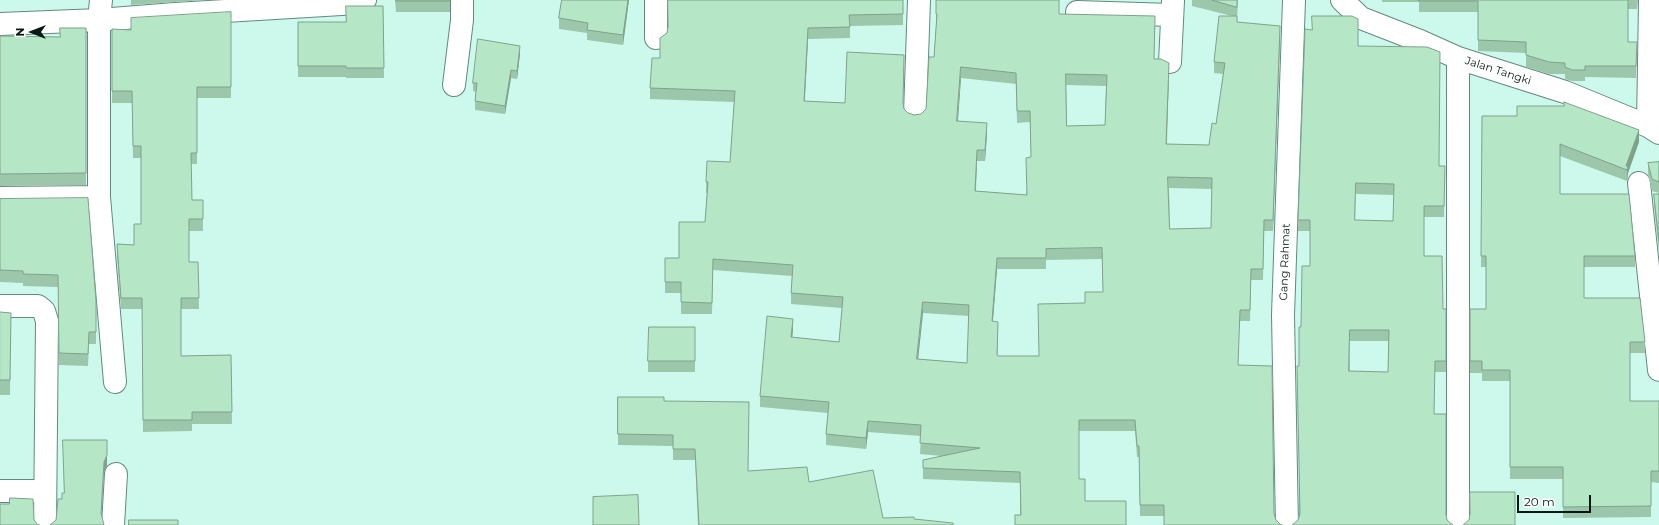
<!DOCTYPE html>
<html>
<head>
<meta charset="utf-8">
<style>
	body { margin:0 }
	#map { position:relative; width:1659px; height:525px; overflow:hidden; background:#cdf9ed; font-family:Montserrat,sans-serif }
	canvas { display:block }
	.north { position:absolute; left:12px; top:12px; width:40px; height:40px; -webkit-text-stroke:3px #fff; paint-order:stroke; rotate:270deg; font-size:11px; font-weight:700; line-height:16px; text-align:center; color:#081915 }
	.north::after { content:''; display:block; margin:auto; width:14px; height:18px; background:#081915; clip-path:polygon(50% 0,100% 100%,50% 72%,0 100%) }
	.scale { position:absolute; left:1517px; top:495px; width:74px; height:18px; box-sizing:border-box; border:2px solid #081915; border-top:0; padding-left:5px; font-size:12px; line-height:14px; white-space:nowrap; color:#081915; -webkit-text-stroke:3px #fff; paint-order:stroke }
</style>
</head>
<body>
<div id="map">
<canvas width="1659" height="525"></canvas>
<div class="north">N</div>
<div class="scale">20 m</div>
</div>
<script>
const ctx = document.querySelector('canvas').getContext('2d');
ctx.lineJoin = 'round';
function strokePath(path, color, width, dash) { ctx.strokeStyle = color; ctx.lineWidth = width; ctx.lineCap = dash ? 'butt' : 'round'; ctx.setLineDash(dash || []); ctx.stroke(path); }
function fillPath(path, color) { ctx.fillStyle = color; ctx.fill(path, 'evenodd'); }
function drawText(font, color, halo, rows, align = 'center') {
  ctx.font = font + ' Montserrat,sans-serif'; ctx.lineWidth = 3; ctx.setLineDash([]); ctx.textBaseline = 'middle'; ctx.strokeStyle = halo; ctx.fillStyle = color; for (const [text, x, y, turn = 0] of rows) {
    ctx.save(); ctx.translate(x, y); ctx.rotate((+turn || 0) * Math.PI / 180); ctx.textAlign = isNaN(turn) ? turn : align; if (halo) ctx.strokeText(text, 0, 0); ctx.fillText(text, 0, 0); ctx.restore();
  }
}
const minor = new Path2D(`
	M101,0L99,20V197L115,382
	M656,0V38
	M1342,0L1361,18L1420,41L1458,58L1565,92L1648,126L1659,133
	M1077,12L1172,15
	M0,24L99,20L175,14L358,3L365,0
	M1458,58V525
	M1170,62L1173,1
	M454,85L462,20V0
	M915,114L919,0
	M1648,126L1650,0
	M1639,183L1659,370
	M0,198L99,197
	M0,306H38L44,311L47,321L45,525
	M0,491H45
	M113,525L116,474
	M1287,525L1283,315L1294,0`);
const wall = new Path2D(`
	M131,0H205L131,5Z
	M395,0H450V12H396Z
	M562,0H629L623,45L587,40V33L559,29V18Z
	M903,0V25L850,26V38L808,39L805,101L845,103L904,66L903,104L904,109L908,113L914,115L921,114L926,109L934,57L936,25V0L1059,14L1155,27L1154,59L1169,74L1167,144L1209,145L1216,124L1223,74L1214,73V62L1232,16L1192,6V0H1238L1237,22L1280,37L1273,231H1264L1263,280H1251L1250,321H1240L1164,516H1140L1139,457H1137L1135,431H1079L1020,515V483L923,479V460L942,456L920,454L921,436L868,432L866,449L826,445V434L828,413L760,407V396L793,330L792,337L839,342L842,308L791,304V293L792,276L713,270L712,314H681V293H665V258H679L705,222L707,193H706V182L730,162L734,102L650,99V88L660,58L668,27ZM961,78L1016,84L1017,123L1030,122L1031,157L1026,195L976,191L977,161H985L987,134L958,121ZM1066,85L1106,86L1105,125L1067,126ZM1169,188L1212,189L1211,228L1170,229ZM1102,259L1103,292L1085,303L1039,356H998L997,355L998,333L993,321L997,269H1046V260ZM923,313L969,316L967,363L918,359Z
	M1382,0H1638L1637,9H1628V42H1637L1636,78L1585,77V81H1572L1565,79V74H1549L1526,67V53L1478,51V12H1419V2H1382Z
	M383,6L384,78H346V77H298V22H346Z
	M231,12V98H197V164H191L192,200H203V231H189V262H198L199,309H181V356L231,355L232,424H192V431L143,432L142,309H121L117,256V244L134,245L141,224V158H133L132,103H112V29L131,30Z
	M86,28V185L0,186V36L60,37Z
	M1358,46L1439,166H1445L1444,217H1424V256L1443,309H1446V372H1435L1434,414L1446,514L1447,520L1293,525L1298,520L1299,514V366L1301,327L1310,266V231H1298V220ZM1356,194L1394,195L1393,221L1355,220ZM1350,341H1388V372L1350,371Z
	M520,54L517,79L511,78L505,114L475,110V101L476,92L473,91V83Z
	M1482,116L1639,142L1628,173L1627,181L1560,156V194L1635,256V267H1584V298L1645,342V353H1630V401H1659V483L1651,482V517L1563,518V479H1510V381H1482V373H1470V309H1486V267H1481Z
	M1659,162V193L1652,191L1648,175V163Z
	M1654,194H1659V252L1654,205Z
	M0,199L96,301V344H89L88,366L59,365L58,287L23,286V283L0,282Z
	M0,312L11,328L10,395H0Z
	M695,327V372H648V361Z
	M618,397L664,401L748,471L809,482L883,518L914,519L953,525H698L695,460H673V446L618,445Z`);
const shadedWall = new Path2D(`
	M628,0H629L623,45V35Z
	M1280,26V37L1273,231V220Z
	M808,28V39L804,112V101Z
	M520,46V54L517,79V71Z
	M1169,63V74L1166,155V144Z
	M961,67V78L957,132V121Z
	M511,70V78L505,114V106Z
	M987,123V134L985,161V150Z
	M1639,130V142L1628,173L1627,181V170L1626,166Z
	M977,150V161L975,202V191Z
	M997,258V269L992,332V321Z
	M923,302V313L917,370V359Z
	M793,319V330L791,348V337Z
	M998,322V333L997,366V355Z
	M868,421V432L866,449V438Z
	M107,455V466L104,473L101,524V513L104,462Z`);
const building = new Path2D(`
	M396,0H450V1H396Z
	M562,0H628L623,35L587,30L588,23L559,18Z
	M668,0H903V14L849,15L850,27L808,28L804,101L845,103L847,52L904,55L903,103L904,109L908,113L914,115L921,114L926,109L929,57H934L937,14H936V0H1059V14L1155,16L1154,59H1161L1169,63L1166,144L1209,145L1212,123L1216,124L1225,63L1214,62L1219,16H1237V22L1280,26L1273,220H1264L1263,269H1251L1250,310H1240L1238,365L1272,366L1274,514L1276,520L1281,525H1282H1164V505H1140L1139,446H1137L1135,420H1079V479H1085V501H1126V525H1015V515H1021L1020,472L923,468V460L980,448L920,443L921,425L868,421L866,438L826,434L829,402L760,396L767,316L793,319L791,337L839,342L843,297L791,293L793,265L713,259L712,303L681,302V282H665V258H679V222H705L708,182H706L707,161L730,162L735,91L650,88L652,58H660V38L667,33L668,27ZM961,67L1016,73L1017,111H1030L1031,157L1026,158L1027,195L975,191L977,150H985L987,123L957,121ZM1066,74L1107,75L1105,125L1067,126ZM1168,177L1212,178L1211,228L1170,229ZM1102,248L1103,292H1085V303L1038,304L1039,356H998L997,355L998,322L992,321L997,258H1046V249ZM923,302L969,305L967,363L917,359Z
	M1212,0H1237V7Z
	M1419,0H1628V42H1637L1636,66H1585V70H1572L1565,67V63L1549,62L1526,55V42L1478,40V1H1419Z
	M346,6H383L384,68H346V66H298V22H346Z
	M231,12V87H197V153H191L192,200H203V219H189V262H198L199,298H181V356L231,355L232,412H192V420H143L142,298H121L117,244L134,245V224H141V146H133L132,91H112V29L131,30V18Z
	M1312,16H1352L1358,19V46L1427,47L1440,52L1439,166H1445L1444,206H1424V256H1442L1443,309H1446V361H1435L1434,414H1446V514L1447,520L1453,525H1292L1298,520L1300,514L1297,366H1299V327H1301L1302,266H1310V220H1298L1305,29L1312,30ZM1356,183L1394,184L1393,221L1355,220ZM1350,330H1389L1388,372L1349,371Z
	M60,28H86V173L0,174V36L60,37Z
	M478,39L520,46L517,71L511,70L505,106L475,101L477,83H473Z
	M1564,102L1639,130L1626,166H1628L1627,170L1560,144V194H1629L1635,256H1584V298H1640L1645,342H1630V401H1659V471H1651V506L1563,507V467H1510V370H1482V361H1470V309H1486V256H1481L1482,116H1517V106H1564Z
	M1659,162V182L1652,179L1648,163Z
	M1654,194H1659V241Z
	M88,198L96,301V332H89L88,354L59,353L58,275L23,274V271L0,270V199Z
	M0,312L11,313L10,380H0Z
	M649,327H695V361H648Z
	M618,397H664V401L749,402L748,471L807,467L809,482L873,470L883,518L914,517V519L953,523V525H699L695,449H673V435L618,434Z
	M63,440H107V455L104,462L101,513L104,525H50L56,520L58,499H62V493H64Z
	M1470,492H1515V525H1463L1469,520L1470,514Z
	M638,495L639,525H593V497Z
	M10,498L33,499L34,520L38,525H40H0V504H9Z
	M129,520H178V525H129Z`);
const streetNames = [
	["Jalan Tangki",1498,71,18],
	["Gang Rahmat",1285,262,-88]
];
strokePath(minor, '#618a7f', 24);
strokePath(minor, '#fff', 22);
fillPath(wall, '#9cc7ab');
fillPath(shadedWall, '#7fa28b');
fillPath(building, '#b5e7c7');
strokePath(building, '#7fa28b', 1);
drawText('11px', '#081915', '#fff', streetNames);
</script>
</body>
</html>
